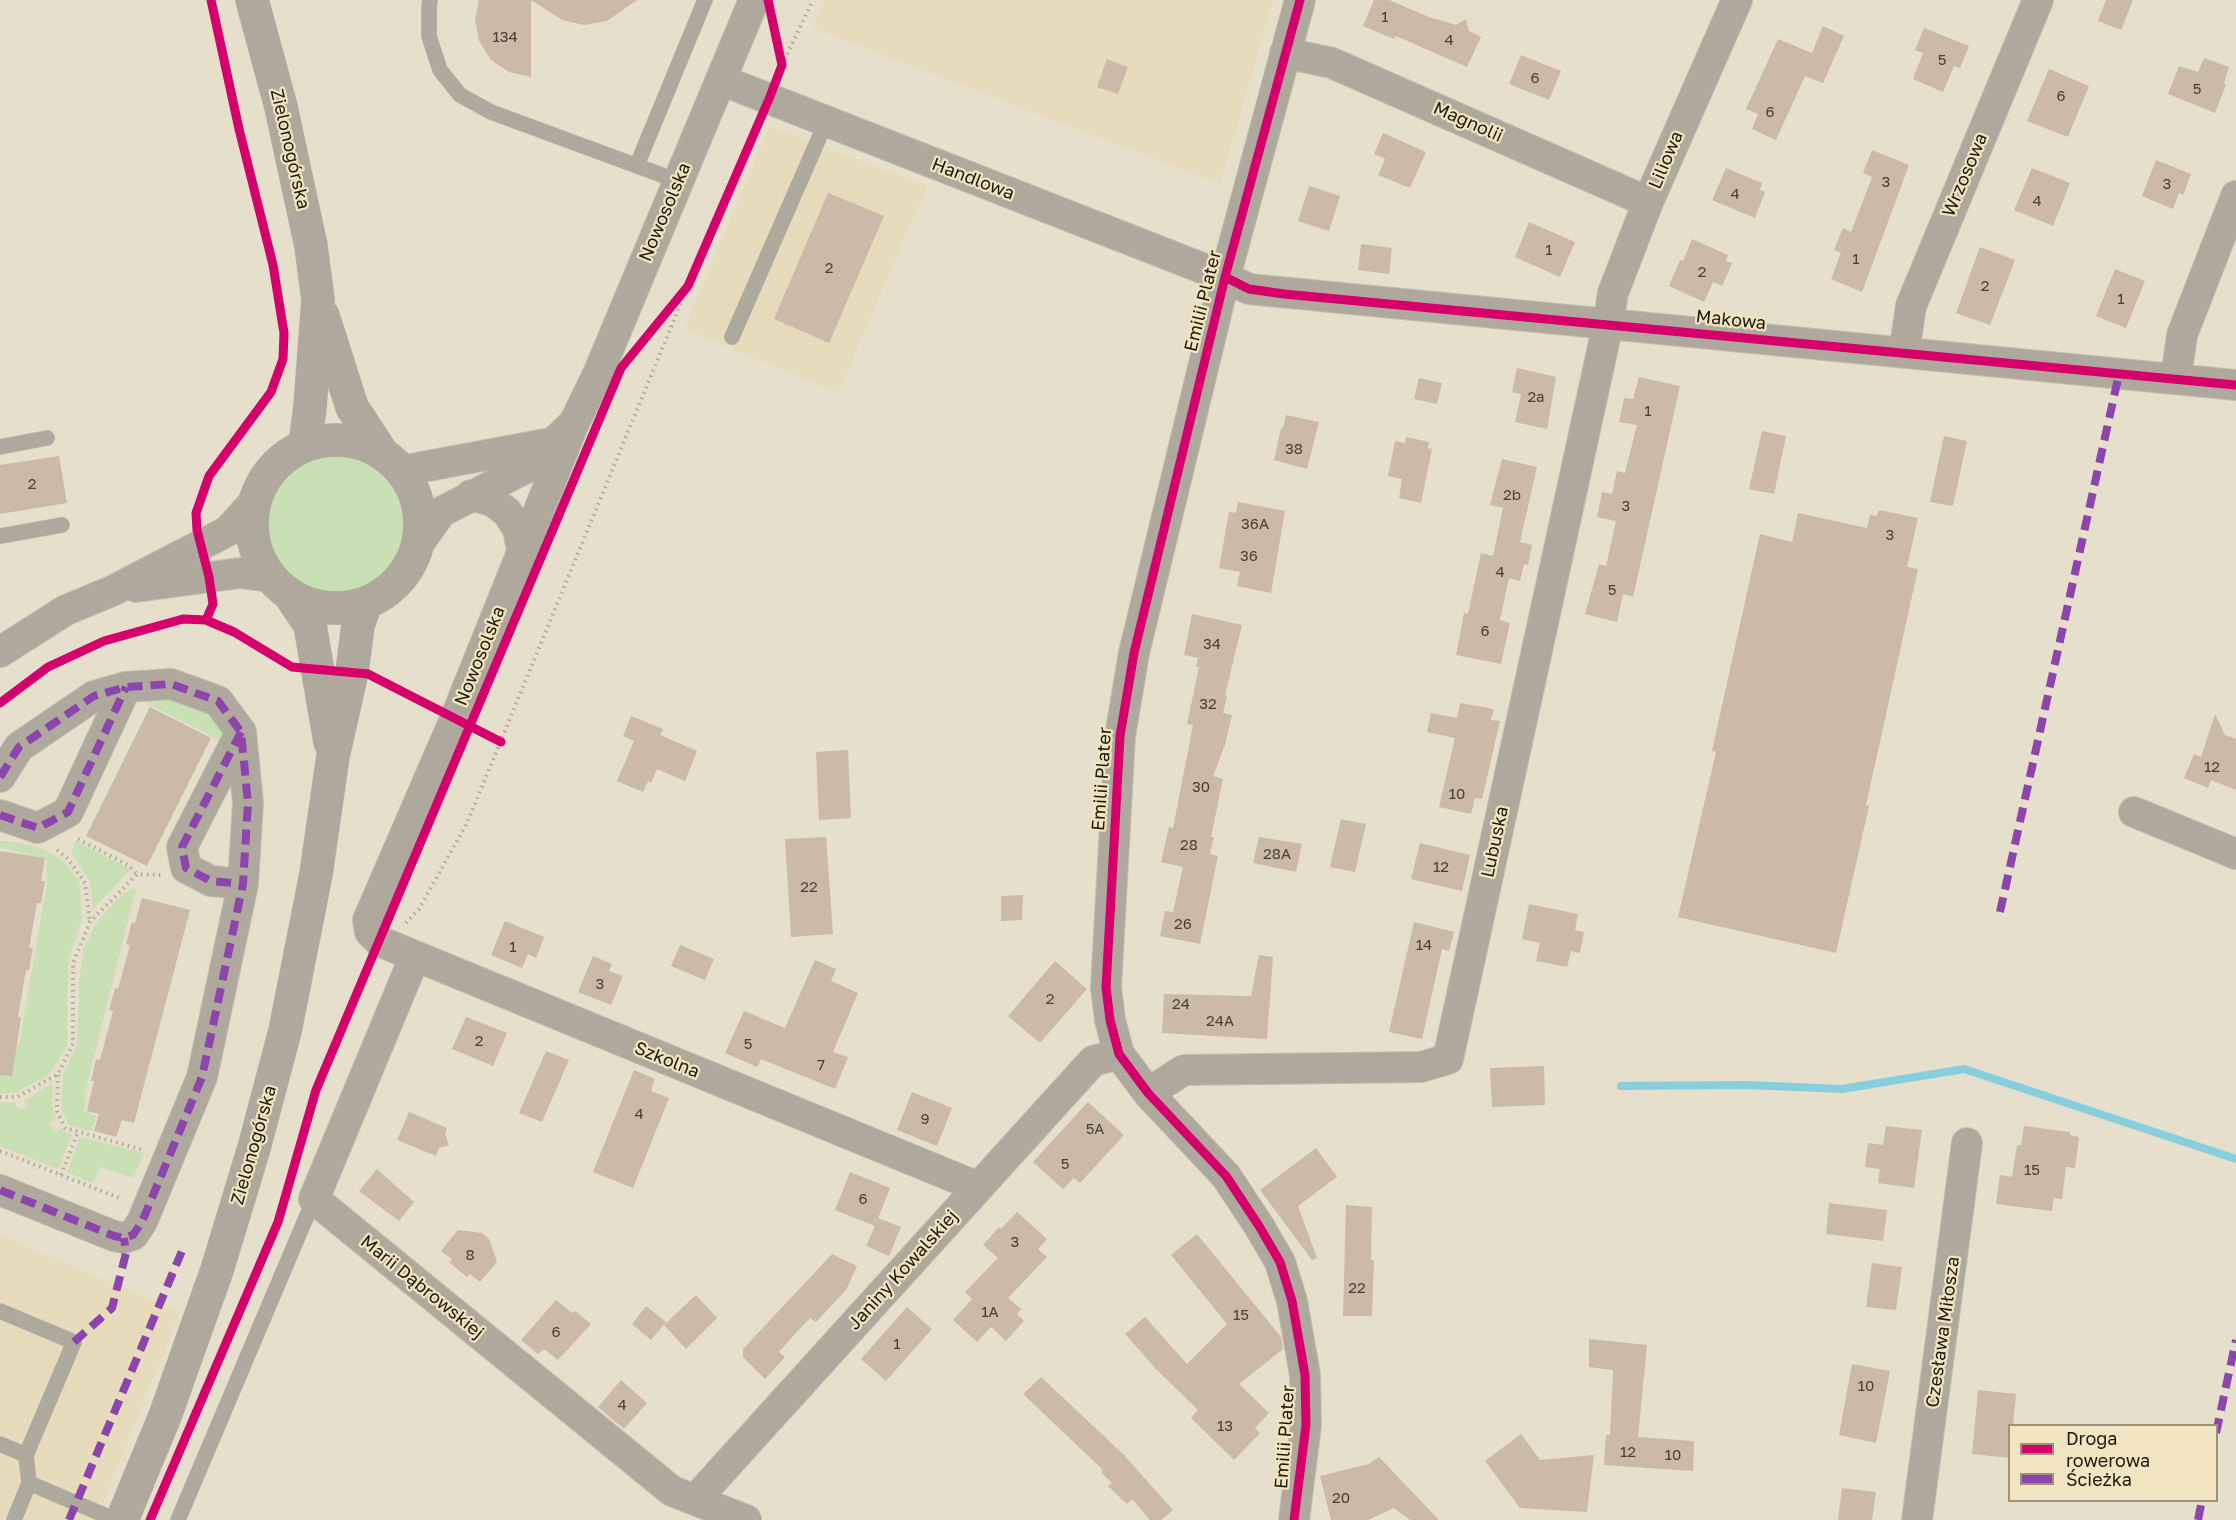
<!DOCTYPE html>
<html>
<head>
<meta charset="utf-8">
<style>
	body { margin:0 }
	#map { position:relative; width:2236px; height:1520px; overflow:hidden; background:#e6dfcc; font-family:"Golos Text",sans-serif }
	canvas { display:block }
	.legend { position:absolute; left:2008px; top:1424px; width:210px; height:78px; box-sizing:border-box; background:#f0e4c1; border:2px solid #9c9379; margin:0; padding:8px 10px; list-style:none; font-size:18px; color:#1e190d }
	.legend li { display:flex; align-items:center; gap:12px; height:30px }
	.legend b { width:30px; border:2px solid #9c9379 }
</style>
</head>
<body>
<div id="map">
<canvas width="2236" height="1520"></canvas>
<ul class="legend">
<li><b style="height:8px;background:#d6006c"></b>Droga rowerowa</li>
<li><b style="height:8px;background:#8e44ad"></b>Ścieżka</li>
</ul>
</div>
<script>
const ctx = document.querySelector('canvas').getContext('2d');
ctx.lineJoin = 'round';
function fill(path, color) { ctx.fillStyle = color; ctx.fill(path, 'evenodd'); }
const toPath = rows => new Path2D(rows.map(r => 'M' + r).join(''));
function strokePath(path, color, width, dash) { ctx.strokeStyle = color; ctx.lineWidth = width; ctx.lineCap = dash ? 'butt' : 'round'; ctx.setLineDash(dash || []); ctx.stroke(path); }
function write(font, color, halo, rows, align = 'center') {
  ctx.font = font + ' "Golos Text",sans-serif'; ctx.lineWidth = 4.5; ctx.setLineDash([]); ctx.textBaseline = 'middle'; ctx.strokeStyle = halo; ctx.fillStyle = color; for (const [text, x, y, turn = 0] of rows) {
    ctx.save(); ctx.translate(x, y); ctx.rotate((+turn || 0) * Math.PI / 180); ctx.textAlign = isNaN(turn) ? turn : align; if (halo) ctx.strokeText(text, 0, 0); ctx.fillText(text, 0, 0); ctx.restore();
  }
}
fill(toPath([
	[824,0,1273,0,1220,184,812,28],
	[770,126,927,186,838,393,684,329],
	[0,1235,180,1312,96,1520,0,1520]
]), '#e6dbbb');
fill(toPath([
	'266 524a70 70 0 1 1 140 0a70 70 0 1 1-140 0Z',
	[172,692,203,702,224,723,225,743,146,703],
	[0,841,15,842,41,848,62,860,79,881,82,919,68,961,67,1046,49,1075,14,1093,0,1094,0,1074,6,1075,20,1040,47,882,46,858,0,848],
	[76,841,131,869,93,909,90,881,71,852],
	[136,888,88,1080,83,1111,97,1116,92,1131,69,1125,61,1108,63,1074,77,1045,79,982,84,948,97,922,122,894],
	[53,1083,52,1105,56,1119,49,1123,54,1132,60,1129,72,1135,58,1169,0,1146,0,1103,14,1102,19,1110,27,1107,24,1101],
	[80,1137,144,1153,133,1178,101,1167,93,1183,67,1172]
]), '#c8e0b3');
strokePath(toPath([
	[1621,1086,1747,1085,1842,1089,1964,1069,2236,1159]
]), '#87cedf', 8);
fill(toPath([
	[479,0,531,0,531,77,509,72,491,60,479,41,475,19],
	[531,0,637,0,607,21,584,25,562,20],
	[1374,0,1389,0,1429,17,1456,25,1466,19,1469,31,1481,37,1467,67,1396,36,1394,39,1363,26],
	[2106,0,2133,0,2121,30,2098,21],
	[1823,26,1844,36,1823,83,1805,76,1776,140,1752,129,1758,114,1746,109,1778,39,1812,53],
	[1924,28,1969,46,1960,68,1954,66,1943,92,1913,79,1923,53,1915,50],
	[1521,55,1561,71,1549,100,1509,84],
	[2204,58,2229,67,2224,83,2226,85,2215,113,2168,94,2179,66,2198,72],
	[1107,59,1128,67,1118,94,1097,87],
	[2049,69,2089,86,2068,137,2027,121],
	[1383,133,1426,152,1410,188,1378,175,1385,159,1374,154],
	[1872,150,1909,165,1862,292,1831,279,1841,253,1834,250,1843,228,1851,232,1872,177,1863,173],
	[2156,160,2191,174,2183,195,2179,193,2173,209,2142,196],
	[1726,168,1762,183,1760,190,1765,192,1755,218,1712,200],
	[2032,168,2070,183,2053,226,2014,210],
	[1309,186,1340,196,1329,231,1298,221],
	[828,193,884,216,829,343,774,319],
	[1529,222,1575,242,1560,277,1515,257],
	[1692,239,1728,255,1726,261,1732,263,1722,286,1713,282,1704,302,1669,286,1680,260,1683,261],
	[1361,244,1392,248,1389,274,1358,270],
	[1980,247,2015,260,1990,325,1956,313],
	[2115,269,2145,281,2126,328,2096,316],
	[1517,368,1556,377,1547,429,1515,422,1521,394,1512,392],
	[1639,377,1680,386,1633,597,1623,594,1617,622,1585,614,1599,564,1606,566,1616,521,1597,517,1602,492,1612,494,1617,471,1625,473,1637,425,1619,422,1624,398,1633,399],
	[1419,378,1442,383,1437,404,1414,399],
	[1286,415,1319,422,1307,469,1274,460,1281,428,1283,428],
	[1762,431,1786,436,1774,494,1749,489],
	[1944,436,1967,441,1953,506,1930,502],
	[1406,437,1429,442,1428,448,1432,449,1421,503,1399,498,1402,479,1388,476,1395,441,1405,443],
	[59,456,67,503,0,514,0,465],
	[1502,459,1537,467,1520,542,1532,545,1528,565,1524,564,1520,581,1509,578,1500,620,1510,623,1501,664,1456,655,1464,613,1468,614,1481,553,1493,556,1503,508,1490,505],
	[1238,502,1285,511,1271,593,1237,586,1240,572,1219,568,1229,512,1236,513],
	[1879,510,1918,518,1907,567,1918,569,1866,805,1869,806,1836,953,1678,917,1716,752,1712,751,1760,534,1792,542,1798,513,1867,528,1870,515,1877,516],
	[1192,614,1242,625,1225,695,1227,696,1223,713,1232,715,1225,745,1213,776,1223,779,1211,837,1214,837,1210,854,1218,856,1200,944,1160,936,1165,911,1173,912,1183,867,1161,862,1169,827,1173,828,1193,725,1187,724,1199,667,1196,667,1198,658,1184,655],
	[1460,703,1494,709,1491,720,1500,721,1482,799,1475,798,1471,814,1439,807,1455,738,1427,732,1431,713,1457,718],
	[150,707,211,738,147,866,86,836],
	[2215,714,2225,735,2236,739,2236,790,2211,780,2208,788,2184,778,2194,754,2201,757],
	[631,716,663,729,660,735,697,751,685,781,657,769,651,783,648,781,643,792,617,781,634,741,623,736],
	[848,750,851,818,819,820,816,752],
	[1341,819,1366,824,1355,872,1330,867],
	[826,837,833,934,791,937,785,839],
	[1259,837,1302,844,1296,872,1253,863],
	[1420,843,1470,855,1462,891,1411,879],
	[0,851,45,858,41,881,45,881,41,903,37,903,29,948,33,948,29,970,26,970,18,1017,21,1018,12,1076,0,1075],
	[1023,895,1022,920,1001,921,1001,896],
	[142,898,190,910,134,1123,122,1120,116,1137,94,1131,99,1114,87,1111,94,1081,91,1081,96,1059,100,1060,113,1011,109,1010,115,988,118,989,130,945,126,944,132,922,135,923],
	[1529,904,1578,914,1575,930,1584,932,1580,953,1571,951,1567,967,1536,961,1540,943,1522,939],
	[505,921,544,937,536,958,528,954,522,968,491,955],
	[1414,922,1454,932,1449,951,1442,949,1422,1039,1389,1032],
	[680,945,714,959,705,980,671,966],
	[1259,955,1273,957,1267,1039,1162,1033,1164,994,1251,996],
	[593,956,612,964,609,971,623,976,611,1005,578,992],
	[815,960,836,969,831,981,858,993,833,1052,848,1057,835,1089,761,1059,757,1067,725,1053,744,1011,785,1028],
	[1055,961,1087,989,1040,1043,1008,1016],
	[466,1017,507,1033,493,1066,452,1049],
	[546,1051,569,1060,542,1122,519,1113],
	[1544,1066,1545,1105,1492,1107,1490,1068],
	[634,1070,655,1079,651,1091,669,1098,633,1188,593,1172],
	[912,1092,952,1108,937,1146,897,1130],
	[1088,1102,1124,1135,1080,1183,1074,1178,1063,1189,1033,1162],
	[409,1112,447,1128,445,1134,449,1145,439,1148,436,1156,397,1140],
	[1886,1126,1922,1130,1914,1188,1878,1183,1880,1169,1865,1167,1868,1143,1883,1145],
	[2024,1126,2070,1132,2070,1135,2079,1137,2075,1168,2066,1167,2062,1199,2054,1198,2052,1211,1996,1204,2000,1175,2012,1177,2017,1145,2021,1145],
	[1316,1148,1337,1177,1298,1206,1317,1258,1312,1260,1260,1190],
	[377,1169,414,1202,399,1221,359,1191],
	[850,1172,890,1188,877,1221,878,1218,901,1227,889,1256,866,1246,875,1226,835,1210],
	[1829,1203,1887,1210,1883,1241,1826,1234],
	[1346,1205,1372,1207,1371,1260,1374,1260,1372,1316,1343,1316],
	[1017,1212,1047,1239,1038,1249,1047,1257,1008,1298,1021,1309,1017,1314,1024,1321,1006,1341,991,1327,977,1342,953,1320,972,1299,965,1292,998,1258,983,1245,999,1227,1001,1229],
	[458,1230,482,1233,489,1239,497,1262,480,1282,470,1274,467,1277,450,1263,452,1259,441,1251],
	[1197,1234,1281,1337,1283,1349,1239,1384,1269,1413,1255,1428,1260,1433,1234,1460,1191,1418,1198,1410,1156,1369,1125,1334,1145,1317,1187,1364,1227,1324,1171,1255],
	[832,1254,857,1266,846,1290,816,1322,810,1318,794,1335,779,1352,785,1357,765,1379,743,1357,743,1349],
	[1872,1263,1902,1267,1896,1310,1866,1307],
	[696,1295,717,1318,686,1349,664,1325],
	[556,1300,572,1313,575,1311,591,1324,558,1360,544,1349,538,1354,521,1340],
	[646,1306,666,1322,651,1340,632,1324],
	[907,1307,932,1329,886,1381,861,1359],
	[1589,1339,1647,1345,1638,1437,1694,1441,1693,1471,1604,1465,1606,1435,1610,1435,1613,1370,1589,1367],
	[1852,1364,1890,1371,1876,1443,1839,1435],
	[1041,1377,1122,1453,1173,1510,1161,1520,1150,1520,1132,1499,1127,1504,1108,1486,1112,1483,1101,1472,1103,1470,1023,1394],
	[621,1380,647,1403,624,1429,598,1407],
	[1978,1390,2016,1394,2013,1425,2010,1425,2010,1458,1972,1454],
	[1521,1434,1540,1460,1594,1455,1587,1512,1520,1508,1485,1461],
	[1379,1457,1439,1520,1410,1520,1394,1508,1368,1520,1331,1520,1320,1476,1369,1464],
	[1842,1488,1876,1492,1872,1520,1838,1520]
]), '#cabaa7');
const service = toPath([
	[430,0,429,8,429,36,440,70,460,95,491,112,678,181],
	[637,165,705,0],
	[732,337,826,122],
	[0,447,47,438],
	[0,536,62,525],
	[0,1311,74,1342,26,1455,29,1483,14,1520],
	[0,1444,26,1455],
	[29,1483,116,1520],
	[178,1520,314,1199]
]);
const minor = toPath([
	[1285,53,1332,63,1648,202],
	[721,80,1225,277,1249,289,2236,385],
	[1904,353,1911,306,2038,0],
	[2176,378,2182,335,2236,196],
	[574,423,455,719,368,920,370,932,379,941,391,946,978,1187],
	[401,471,551,443],
	[471,495,492,501,507,512,518,529,522,550],
	[417,546,441,512,528,467,574,423,598,374,754,0],
	[136,587,240,573,270,577],
	[0,652,66,610,112,591,228,531,254,502],
	[241,732,182,847,186,868,211,881,243,884],
	[0,777,19,747,94,696,126,687,171,684,218,701,241,732,248,803,243,884,202,1077,142,1222,133,1235,124,1238,114,1236,0,1190],
	[2134,812,2236,854],
	[0,815,38,828,68,812,126,687],
	[415,956,314,1199,672,1491,746,1520],
	[1148,1093,1184,1070,1421,1067,1448,1059,1608,324,1613,293,1648,202,1737,0],
	[695,1500,1093,1061,1119,1054],
	[1294,1520,1306,1425,1305,1375,1292,1301,1280,1262,1259,1226,1226,1176,1148,1093,1119,1054,1110,1020,1106,987,1120,736,1134,653,1225,277,1300,0],
	[1917,1520,1967,1143]
]);
const tertiary = toPath([
	[252,0,281,107,311,246,318,300,310,407,305,445],
	[323,316,352,407,382,453],
	'252 524a84 84 0 1 1 168 0a84 84 0 1 1-168 0Z',
	[290,595,310,625,330,742],
	[122,1520,165,1416,217,1270,254,1148,285,1031,316,874,333,756,352,672,358,625,366,603]
]);
strokePath(service, '#c3beaf', 16);
strokePath(minor, '#c3beaf', 32);
strokePath(tertiary, '#c3beaf', 34);
strokePath(toPath([
	[782,65,813,0],
	[78,839,128,865,137,874],
	[57,850,68,859,85,883,90,922],
	[406,923,419,909,467,823,688,286],
	[58,1075,57,1111,65,1128,144,1150],
	[0,1097,17,1097,58,1074,73,1044,73,963,90,922,137,874,161,875],
	[0,1151,122,1199],
	[61,1175,78,1132]
]), '#afa99d', 4, [1.5, 4.5]);
strokePath(service, '#afa99d', 15);
strokePath(minor, '#afa99d', 30);
strokePath(tertiary, '#afa99d', 33);
strokePath(toPath([
	[241,732,182,847,186,868,211,881,243,884],
	[0,777,19,747,94,696,126,687,171,684,218,701,241,732,248,803,243,884,202,1077,142,1222,133,1235,124,1238,114,1236,0,1190],
	[0,815,38,828,68,812,126,687],
	[2000,912,2119,374],
	[74,1342,112,1308,126,1253,124,1238],
	[2216,1433,2236,1340],
	[69,1520,182,1251],
	[2198,1520,2202,1500]
]), '#8e44ad', 8, [15, 8]);
strokePath(toPath([
	[1225,277,1249,289,1284,294,2236,385],
	[206,620,213,604,209,577,197,530,196,513,209,476,271,392,283,359,284,333,273,265,239,129,211,0],
	[0,703,48,667,104,641,183,619,206,620,234,632,292,667,368,674,501,742],
	[150,1520,278,1222,316,1090,621,368,688,286,769,99,782,65,768,0],
	[1294,1520,1306,1425,1305,1375,1292,1301,1280,1262,1259,1226,1226,1176,1148,1093,1119,1054,1110,1020,1106,987,1120,736,1134,653,1225,277,1300,0]
]), '#d6006c', 9);
write('15px', '#494134', null, [
	["1",1385,17],
	["134",505,37],
	["4",1449,40],
	["5",1942,60],
	["6",1535,78],
	["5",2197,89],
	["6",2061,96],
	["6",1770,112],
	["3",1886,182],
	["3",2167,184],
	["4",1735,194],
	["4",2037,201],
	["1",1549,250],
	["1",1856,259],
	["2",829,268],
	["2",1702,272],
	["2",1985,286],
	["1",2121,299],
	["2a",1536,397],
	["1",1648,411],
	["38",1294,449],
	["2",32,484],
	["2b",1512,495],
	["3",1626,506],
	["36A",1255,524],
	["3",1890,535],
	["36",1249,556],
	["4",1500,572],
	["5",1612,590],
	["6",1485,631],
	["34",1212,644],
	["32",1208,704],
	["12",2212,767],
	["30",1201,787],
	["10",1457,794],
	["28",1189,845],
	["28A",1277,854],
	["12",1441,867],
	["22",809,887],
	["26",1183,924],
	["14",1424,945],
	["1",513,947],
	["3",600,984],
	["2",1050,999],
	["24",1181,1004],
	["24A",1220,1021],
	["2",479,1041],
	["5",748,1044],
	["7",821,1065],
	["4",639,1114],
	["9",925,1119],
	["5A",1095,1129],
	["5",1065,1164],
	["15",2032,1170],
	["6",863,1199],
	["3",1015,1242],
	["8",470,1255],
	["22",1357,1288],
	["1A",990,1312],
	["15",1241,1315],
	["6",556,1332],
	["1",897,1344],
	["10",1866,1386],
	["4",622,1405],
	["13",1225,1426],
	["12",1628,1452],
	["10",1673,1455],
	["20",1341,1498]
]);
write('18px', '#1e190d', '#f0e4c1', [
	["Magnolii",1468,122,24],
	["Zielonogórska",290,149,77],
	["Liliowa",1666,160,-67],
	["Wrzosowa",1965,175,-67],
	["Handlowa",973,179,21],
	["Nowosolska",665,212,-67],
	["Emilii Plater",1203,301,-76],
	["Makowa",1731,320,6],
	["Nowosolska",480,656,-68],
	["Emilii Plater",1102,779,-86],
	["Lubuska",1495,842,-78],
	["Szkolna",667,1060,22],
	["Zielonogórska",254,1145,-74],
	["Janiny Kowalskiej",903,1270,-48],
	["Marii Dąbrowskiej",422,1287,39],
	["Czesława Miłosza",1943,1332,-82],
	["Emilii Plater",1285,1437,-86]
]);
</script>
</body>
</html>
